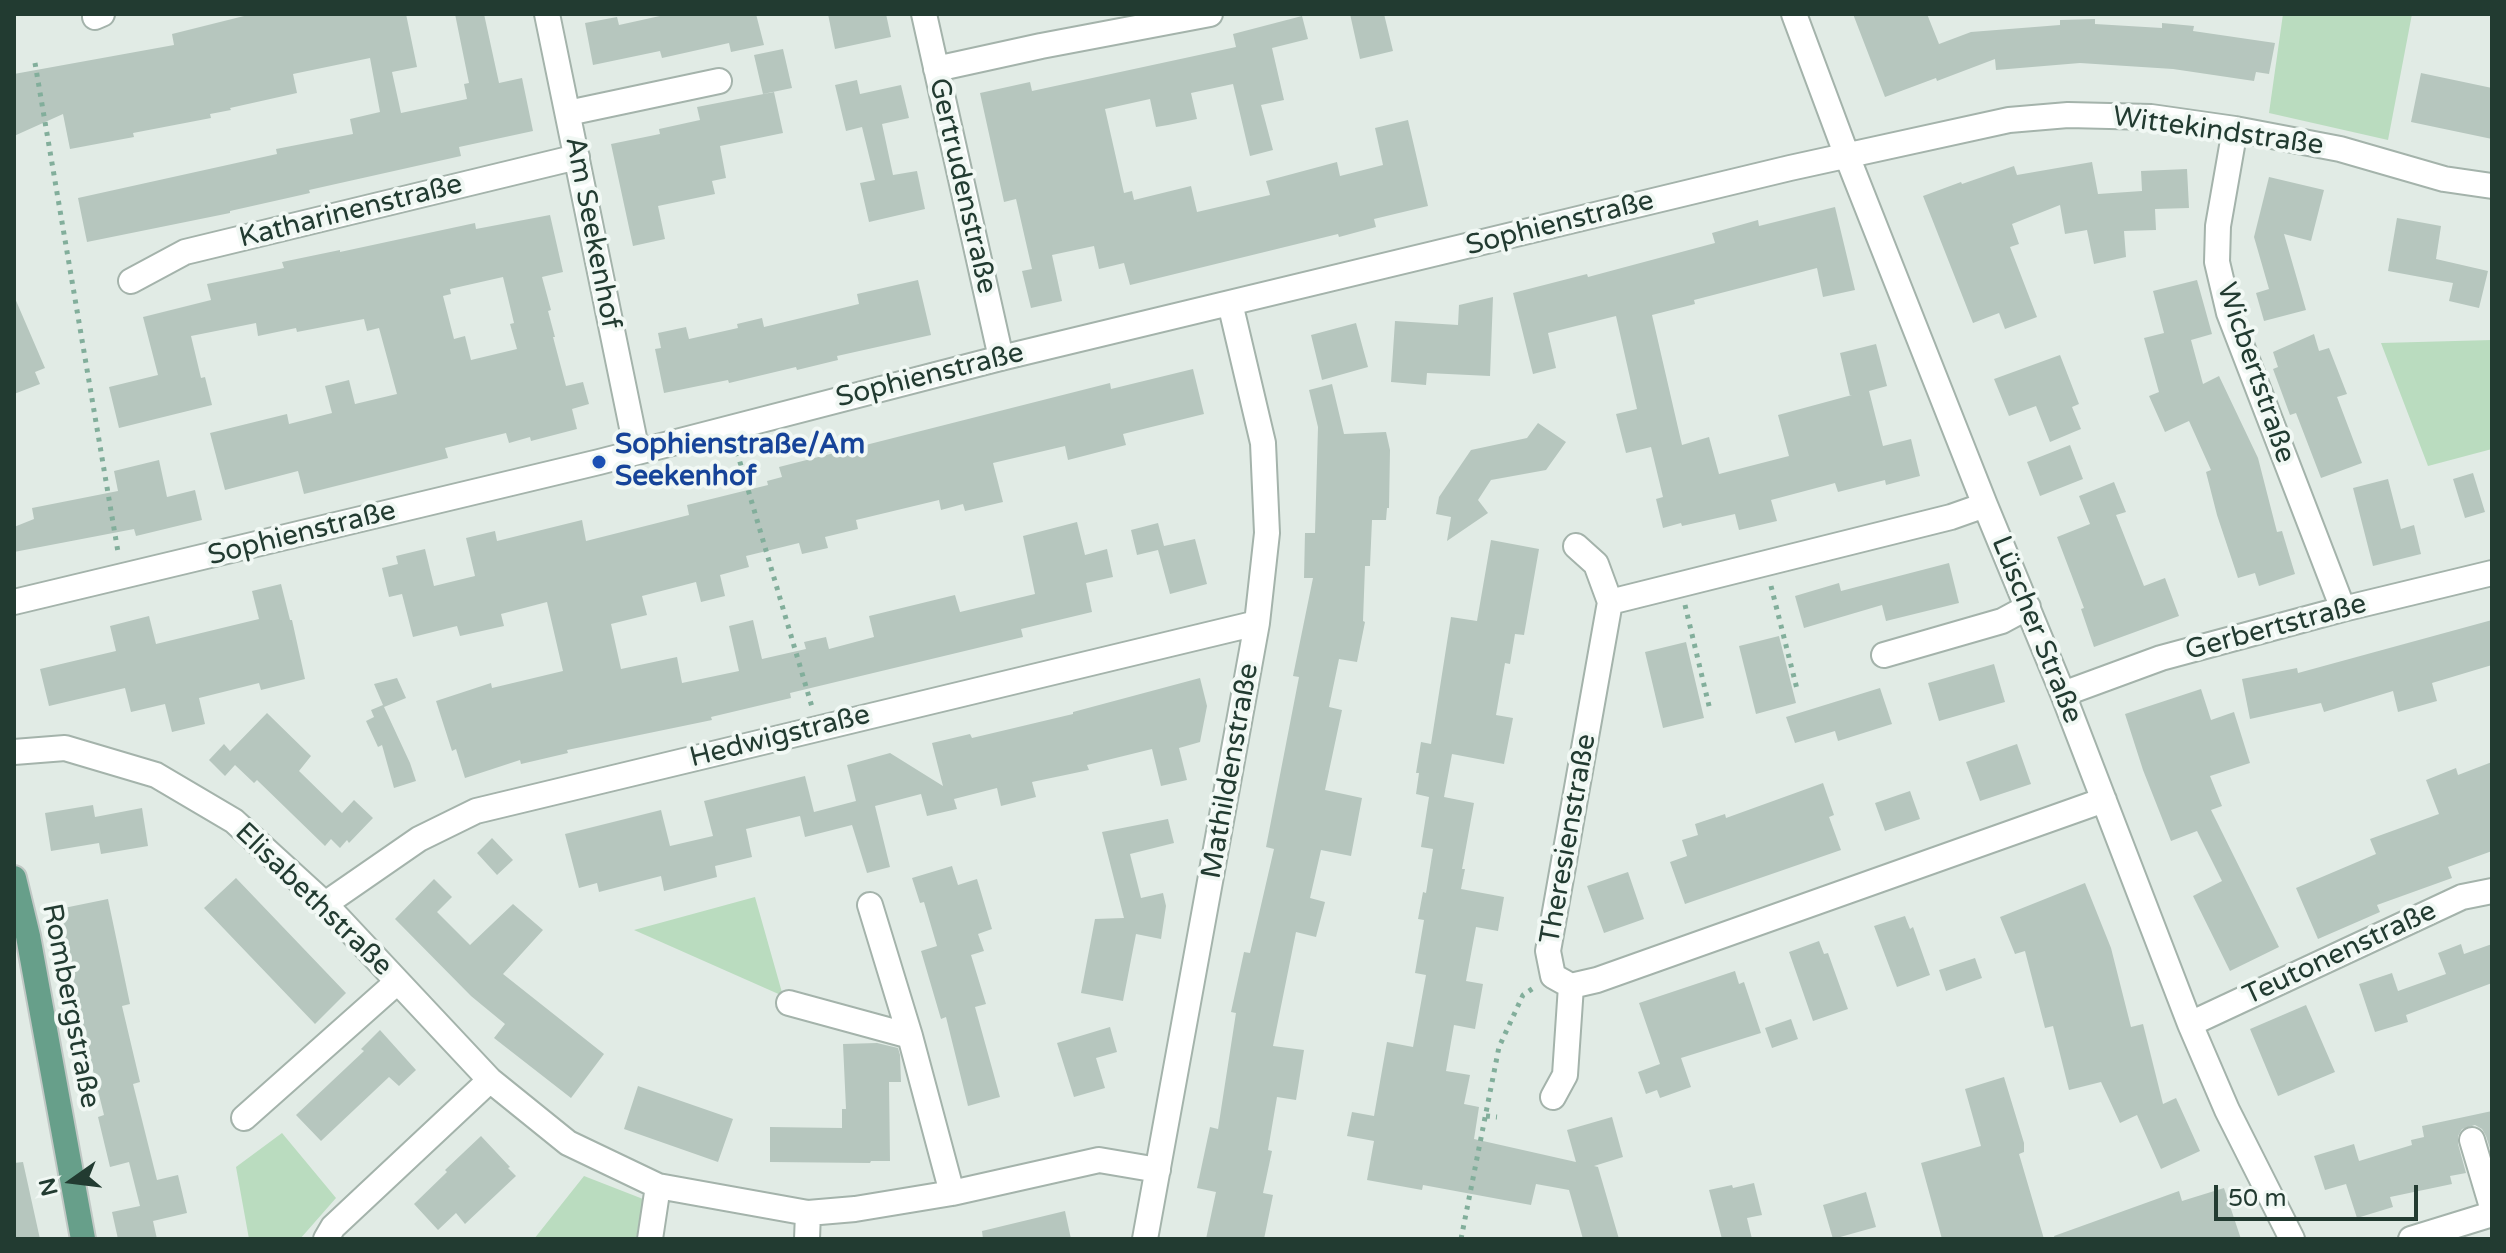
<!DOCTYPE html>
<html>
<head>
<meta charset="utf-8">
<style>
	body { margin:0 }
	#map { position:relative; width:2506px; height:1253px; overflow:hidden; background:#e1ebe5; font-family:"Varela Round",sans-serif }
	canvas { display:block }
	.frame { position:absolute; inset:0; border:16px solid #223b31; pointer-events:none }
	.north { position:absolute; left:32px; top:1141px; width:80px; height:80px; -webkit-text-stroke:6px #f1f8f4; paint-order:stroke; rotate:256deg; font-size:22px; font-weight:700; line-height:32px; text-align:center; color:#223b31 }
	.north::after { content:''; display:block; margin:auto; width:28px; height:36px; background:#223b31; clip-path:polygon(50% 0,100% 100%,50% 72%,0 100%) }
	.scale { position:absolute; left:2214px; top:1185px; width:204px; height:36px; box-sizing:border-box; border:4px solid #223b31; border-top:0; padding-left:10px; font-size:24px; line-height:28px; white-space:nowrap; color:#223b31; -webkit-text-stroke:6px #f1f8f4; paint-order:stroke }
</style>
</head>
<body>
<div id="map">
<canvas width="2506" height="1253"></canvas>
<div class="frame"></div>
<div class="north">N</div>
<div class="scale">50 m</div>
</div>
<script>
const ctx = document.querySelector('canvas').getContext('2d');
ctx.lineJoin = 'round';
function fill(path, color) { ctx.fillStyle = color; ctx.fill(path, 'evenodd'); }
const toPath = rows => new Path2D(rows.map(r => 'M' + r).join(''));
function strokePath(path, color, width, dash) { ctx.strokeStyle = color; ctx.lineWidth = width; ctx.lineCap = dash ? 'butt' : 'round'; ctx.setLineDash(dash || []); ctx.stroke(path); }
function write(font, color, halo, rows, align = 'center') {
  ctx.font = font + ' "Varela Round",sans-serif'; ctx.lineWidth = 8; ctx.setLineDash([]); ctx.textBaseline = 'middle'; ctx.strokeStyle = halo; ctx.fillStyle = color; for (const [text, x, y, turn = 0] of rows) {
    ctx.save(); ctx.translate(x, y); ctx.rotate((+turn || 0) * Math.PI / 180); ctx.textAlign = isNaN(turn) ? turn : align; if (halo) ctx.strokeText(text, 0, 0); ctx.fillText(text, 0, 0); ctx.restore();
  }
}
fill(toPath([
	[2283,14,2412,14,2388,140,2269,113],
	[2492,340,2492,449,2428,466,2381,343],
	[755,897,783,996,634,930],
	[282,1133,336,1198,300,1239,249,1239,236,1167],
	[584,1176,643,1199,636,1239,534,1239]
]), '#badcbf');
fill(toPath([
	[252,14,406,14,417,67,392,72,401,113,467,99,464,84,469,83,455,14,484,14,499,83,522,78,533,131,459,147,461,156,309,190,310,193,230,211,230,213,87,242,78,198,277,154,276,149,353,134,350,119,380,112,370,58,293,74,297,93,230,108,231,110,210,114,211,118,133,133,134,137,70,149,63,114,14,136,14,74,174,45,172,34],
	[669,14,756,14,764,45,731,52,729,43,662,58,660,51,593,65,585,23,617,17,619,25],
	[828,14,886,14,891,37,835,49],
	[1350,14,1384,14,1393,51,1360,59],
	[1853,14,1927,14,1939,44,1971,32,2060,25,2060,20,2095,19,2095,24,2162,28,2162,23,2194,26,2193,31,2275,43,2269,74,2256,72,2254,81,2173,69,2080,63,1996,70,1995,59,1937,81,1936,78,1885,97],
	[1302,16,1308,39,1272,48,1284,100,1261,105,1273,150,1250,156,1233,84,1191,93,1197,119,1168,125,1156,127,1150,99,1105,109,1124,193,1132,191,1134,200,1191,186,1197,212,1270,195,1266,181,1337,162,1340,176,1383,165,1375,128,1408,120,1428,206,1374,219,1376,227,1339,237,1338,234,1130,285,1124,263,1099,269,1094,246,1052,255,1062,301,1031,308,1022,271,1032,269,1016,199,1004,202,980,93,1030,82,1032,91,1236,47,1233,34],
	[783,49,792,88,763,94,754,55],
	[2421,73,2492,88,2492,139,2411,122],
	[857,80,860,94,901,85,909,118,882,124,893,175,917,171,925,209,869,222,860,183,875,180,862,127,846,131,835,85],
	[774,92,783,133,720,146,726,178,712,181,715,194,658,206,665,239,633,246,611,144,660,134,659,129,700,120,697,107],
	[2092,162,2098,194,2142,191,2141,171,2187,169,2189,208,2155,209,2156,230,2124,231,2126,257,2094,264,2087,230,2065,234,2060,205,2012,224,2019,244,2010,247,2037,317,2005,329,1999,313,1973,323,1923,196,1961,182,1962,184,2014,166,2017,175],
	[2269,177,2324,190,2311,241,2284,234,2306,310,2264,321,2256,293,2269,289,2254,237],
	[1835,207,1855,290,1823,297,1817,268,1694,300,1695,304,1652,315,1682,445,1709,437,1719,474,1789,456,1778,415,1852,395,1850,396,1840,353,1876,344,1887,386,1869,391,1883,446,1911,439,1920,476,1886,485,1885,480,1838,492,1835,483,1771,500,1777,521,1739,530,1735,514,1682,526,1681,523,1663,528,1656,499,1663,497,1651,447,1626,453,1616,414,1637,409,1616,316,1548,333,1556,368,1533,374,1513,293,1587,274,1588,277,1715,243,1712,233,1758,220,1759,226],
	[550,215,563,272,542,277,551,310,548,311,555,337,553,337,566,386,583,382,589,404,572,409,577,429,531,441,530,437,509,443,506,433,445,448,448,458,304,494,298,471,225,490,210,433,287,414,289,424,332,413,325,386,349,380,355,404,397,394,379,328,367,331,364,319,297,332,296,328,258,336,256,323,191,336,201,378,205,377,212,405,119,428,109,387,158,375,143,317,211,300,207,284,284,268,282,262,340,250,340,252,475,223,476,229],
	[503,277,514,323,510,324,517,349,471,360,465,336,454,339,443,296,451,294,450,289],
	[2397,218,2441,226,2436,259,2488,271,2479,308,2449,301,2453,283,2388,271],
	[918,280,931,335,837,356,838,360,797,370,796,367,729,383,728,380,664,393,655,349,661,348,658,333,686,327,689,339,738,328,737,324,762,318,764,327,859,304,857,294],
	[2197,280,2212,334,2191,340,2203,384,2219,376,2258,458,2277,532,2282,531,2295,574,2259,586,2255,573,2238,578,2217,515,2206,472,2211,470,2189,421,2165,432,2149,396,2159,392,2144,338,2164,333,2153,291],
	[14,296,45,368,35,372,40,384,14,394],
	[1493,297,1490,376,1427,373,1426,385,1391,382,1395,321,1458,325,1459,305],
	[1356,323,1368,367,1322,380,1311,335],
	[2314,334,2319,351,2329,348,2347,394,2337,397,2362,463,2321,478,2296,413,2290,415,2273,369,2278,367,2273,352],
	[2060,355,2079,404,2072,407,2081,429,2050,442,2036,406,2009,416,1994,379],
	[1193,369,1204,414,1123,434,1126,445,1068,460,1065,446,993,463,1003,502,965,511,963,504,941,510,939,500,856,520,858,529,825,537,828,548,802,554,799,543,746,556,749,567,720,575,725,596,701,602,696,582,642,596,647,615,611,624,621,669,677,657,682,683,739,671,729,626,753,620,762,659,806,649,804,642,826,637,829,649,874,637,869,616,955,595,960,612,1035,594,1023,536,1077,522,1085,555,1107,549,1113,577,1086,583,1092,612,1021,629,1023,637,790,693,791,698,711,717,712,720,567,750,568,753,521,764,520,760,465,778,456,749,452,751,436,701,491,683,492,688,563,671,547,602,501,614,504,626,460,636,457,626,413,637,402,594,389,597,382,568,398,564,396,556,425,549,434,586,475,576,466,538,495,531,497,541,582,520,586,541,689,515,687,505,768,485,767,481,782,477,779,467,1110,383,1111,389],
	[1332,384,1344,434,1386,432,1390,450,1389,508,1387,508,1386,520,1372,520,1370,566,1365,566,1363,621,1365,622,1357,662,1339,659,1329,707,1342,710,1325,790,1362,798,1351,856,1321,850,1310,898,1325,902,1316,937,1296,932,1273,1046,1304,1050,1296,1100,1277,1097,1268,1150,1272,1151,1263,1193,1273,1195,1264,1239,1206,1239,1216,1192,1197,1188,1210,1127,1218,1129,1236,1013,1231,1012,1244,952,1250,953,1274,849,1266,847,1299,677,1293,676,1313,578,1304,578,1305,533,1315,533,1318,427,1309,390],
	[1538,423,1566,442,1546,470,1491,480,1478,500,1488,513,1447,541,1451,517,1436,514,1439,497,1471,450,1527,438],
	[2070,445,2083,479,2040,496,2027,462],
	[159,460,167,497,195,490,202,520,136,536,134,529,14,552,14,527,34,519,32,508,118,491,114,471],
	[2473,473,2485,512,2465,518,2453,479],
	[2388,479,2401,529,2414,525,2421,554,2373,566,2353,488],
	[2114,482,2126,512,2116,515,2144,586,2165,578,2179,616,2094,647,2081,609,2084,608,2057,537,2090,524,2079,496],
	[1158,523,1164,546,1195,539,1207,584,1170,594,1158,550,1137,555,1131,530],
	[1491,540,1539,549,1524,635,1515,634,1510,664,1505,663,1496,715,1513,718,1504,764,1452,754,1444,797,1474,803,1462,869,1465,869,1461,889,1504,897,1498,931,1476,927,1466,981,1483,984,1475,1029,1454,1025,1446,1071,1470,1075,1464,1104,1479,1107,1474,1139,1576,1162,1567,1130,1612,1117,1623,1157,1594,1166,1598,1167,1619,1239,1583,1239,1569,1190,1536,1184,1531,1205,1423,1185,1422,1190,1367,1180,1374,1141,1347,1136,1352,1112,1374,1116,1387,1042,1413,1047,1426,975,1415,973,1424,920,1418,919,1423,892,1426,893,1433,849,1421,847,1429,797,1416,794,1419,773,1416,773,1421,742,1431,744,1451,617,1477,621],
	[1949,563,1959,603,1886,621,1882,605,1804,628,1795,596,1839,583,1841,591],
	[281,584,290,620,292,620,305,679,261,690,259,683,199,698,205,724,172,732,165,704,131,712,125,688,49,706,40,669,116,651,110,626,149,616,156,644,259,619,252,591],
	[2492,620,2492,665,2432,683,2437,701,2398,712,2393,691,2324,712,2321,703,2250,719,2242,679,2297,668,2298,673],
	[1779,636,1796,703,1756,714,1739,646],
	[1686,642,1704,718,1663,728,1645,652],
	[1994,664,2005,702,1939,721,1928,683],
	[397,678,406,698,384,707,410,763,416,781,394,788,382,745,378,747,366,721,374,717,371,710,383,705,374,684],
	[1200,678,1207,706,1200,742,1179,748,1187,780,1161,786,1152,749,1087,765,1089,770,1032,782,1036,797,1001,806,997,788,954,799,957,809,927,816,921,794,875,806,890,867,867,873,852,825,805,837,800,816,746,829,752,857,715,866,717,877,664,891,661,876,599,892,597,883,579,888,565,834,661,810,670,846,713,836,704,801,805,776,814,812,856,801,847,765,890,753,943,786,932,743,970,734,972,738,1073,714,1073,712],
	[1880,688,1892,724,1838,741,1835,731,1795,743,1786,717],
	[2201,689,2211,720,2234,712,2250,763,2210,776,2222,806,2211,810,2279,947,2230,971,2193,896,2222,881,2197,831,2171,841,2143,770,2125,714],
	[267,713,311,756,299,771,342,813,354,800,373,818,349,843,347,840,340,848,331,839,325,846,257,780,254,783,235,765,225,776,209,760,224,744,230,751],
	[2017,744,2031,784,1980,801,1966,762],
	[2492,762,2492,851,2448,867,2452,878,2377,905,2380,912,2318,939,2296,888,2376,854,2370,839,2439,814,2426,780,2456,768,2458,775],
	[1823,783,1834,815,1829,817,1841,850,1685,904,1670,862,1687,856,1682,840,1698,835,1695,824,1725,814,1726,818],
	[1910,791,1920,819,1885,831,1875,803],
	[93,805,95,817,142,808,148,846,101,854,99,843,51,851,45,813],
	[1168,819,1174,843,1130,854,1141,898,1163,893,1166,906,1161,939,1136,934,1123,1001,1081,993,1095,919,1124,918,1102,832],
	[492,838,513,860,497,875,477,853],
	[952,866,958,885,977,879,992,929,978,934,984,951,971,955,986,1004,975,1007,1000,1097,968,1106,946,1017,941,1019,921,951,937,946,924,902,920,903,912,878],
	[1628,872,1644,919,1604,933,1587,886],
	[236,878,346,993,315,1024,204,908],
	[434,879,452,897,437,912,470,945,513,904,543,930,503,974,604,1054,571,1098,494,1038,505,1024,471,996,395,919],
	[2085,883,2111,948,2131,1027,2143,1024,2163,1104,2176,1098,2200,1151,2161,1169,2137,1115,2120,1123,2101,1082,2069,1090,2053,1026,2045,1028,2025,951,2015,954,2000,917],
	[108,899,130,1004,122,1006,140,1082,133,1084,157,1180,178,1175,187,1213,153,1221,157,1239,118,1239,112,1212,140,1206,129,1162,110,1167,98,1117,104,1115,85,1038,59,909],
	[1905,916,1910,929,1913,927,1930,975,1897,987,1874,926],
	[1819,941,1824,954,1828,953,1848,1009,1813,1021,1789,952],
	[2461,944,2464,954,2492,944,2492,983,2406,1015,2408,1022,2375,1032,2359,984,2392,973,2398,991,2446,974,2438,953],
	[1975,958,1982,978,1946,991,1939,970],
	[1735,971,1739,984,1744,982,1761,1033,1681,1058,1691,1087,1660,1098,1657,1090,1646,1094,1638,1072,1660,1064,1639,1003],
	[2306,1005,2335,1072,2278,1096,2250,1029],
	[1791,1019,1798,1039,1772,1048,1765,1028],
	[1110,1027,1117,1052,1096,1058,1105,1088,1074,1097,1057,1043],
	[380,1030,416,1070,399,1086,389,1077,321,1141,296,1115,364,1051,361,1049],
	[877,1043,898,1048,900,1055,901,1082,889,1082,890,1161,871,1161,870,1163,770,1162,770,1127,842,1128,842,1109,846,1109,843,1044],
	[2004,1077,2024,1143,2024,1152,2019,1154,2044,1239,1942,1239,1921,1163,1981,1146,1965,1089],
	[638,1086,733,1119,718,1162,624,1129],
	[2492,1111,2492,1155,2486,1136,2482,1129,2475,1125,2462,1129,2458,1136,2458,1144,2466,1173,2450,1176,2452,1184,2390,1197,2393,1207,2357,1218,2346,1184,2325,1190,2314,1156,2354,1144,2359,1161,2412,1145,2411,1140,2424,1137,2422,1126],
	[481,1136,510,1167,508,1168,516,1176,465,1224,456,1213,438,1230,414,1204,447,1172,445,1170],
	[23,1162,40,1239,14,1239,14,1163],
	[1754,1183,1762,1215,1747,1218,1752,1239,1722,1239,1709,1190,1732,1185,1733,1188],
	[2224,1188,2241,1239,2055,1239,2054,1236,2179,1191,2182,1201],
	[1866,1192,1876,1227,1833,1239,1823,1205],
	[1065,1211,1071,1239,983,1239,982,1231]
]), '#b6c6be');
const minor = toPath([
	[547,14,637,452],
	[924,14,1001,358],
	[1794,14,1847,156,1985,505,2063,694,2190,1024,2227,1110,2292,1239],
	[95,17,102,14],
	[936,69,1041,46,1210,14],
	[568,113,719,81],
	[2235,129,2218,226,2217,262,2229,313,2343,609],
	[131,281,185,252,577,157],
	[1985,505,1951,517,1610,602,1548,951,1553,976,1571,986,1597,980,2104,800],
	[1576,546,1596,564,1610,602],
	[14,602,599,462,1001,358,1790,168,2009,120,2068,115,2151,117,2235,129,2340,149,2444,179,2492,186],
	[1884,655,2002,621,2028,607],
	[2063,694,2161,658,2343,609,2492,573],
	[14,752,65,748,156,775,234,821,325,904,490,1080,568,1143,658,1186,808,1213,855,1209,952,1193,1099,1160,1158,1170],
	[325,904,419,839,476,811,1257,623],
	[870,905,910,1036,952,1193],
	[789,1003,910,1036],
	[2190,1024,2462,897,2492,891],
	[1553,1097,1565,1075,1571,986],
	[244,1118,396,983],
	[2472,1140,2492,1207],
	[326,1239,333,1227,490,1080],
	[650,1239,658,1186],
	[807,1239,808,1213],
	[1145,1239,1257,623,1267,533,1263,443,1230,303],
	[2411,1239,2492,1214]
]);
const major = toPath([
	[14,878,28,936,83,1239]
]);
strokePath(minor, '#a4b3ab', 28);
strokePath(major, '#c1c8c5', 28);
strokePath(toPath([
	[35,63,118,552],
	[737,452,812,707],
	[1771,586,1797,689],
	[1685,605,1710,710],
	[1486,1116,1497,1117],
	[1461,1239,1499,1047,1523,995,1535,987]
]), '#82ae9b', 5, [4, 6]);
strokePath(minor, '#fff', 24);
strokePath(major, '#679f8a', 24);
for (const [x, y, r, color] of [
	[599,462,8,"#1a4fb4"]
]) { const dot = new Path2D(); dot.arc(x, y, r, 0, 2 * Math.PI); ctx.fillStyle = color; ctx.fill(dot); strokePath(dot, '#f1f8f4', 3); }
write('28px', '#223b31', '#f1f8f4', [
	["Wittekindstraße",2218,132,8],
	["Gertrudenstraße",962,186,77],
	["Katharinenstraße",351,212,-14],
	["Sophienstraße",1560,224,-14],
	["Am Seekenhof",592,233,79],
	["Wicbertstraße",2255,373,71],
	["Sophienstraße",930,376,-14],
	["Sophienstraße",302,534,-14],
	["Gerbertstraße",2276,628,-15],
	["Lüscher Straße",2036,630,68],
	["Hedwigstraße",780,737,-14],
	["Mathildenstraße",1231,771,-80],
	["Theresienstraße",1569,839,-80],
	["Elisabethstraße",313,900,44],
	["Teutonenstraße",2340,954,-25],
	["Rombergstraße",70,1006,79]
]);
write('bold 28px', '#164399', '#f1f8f4', [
	["Sophienstraße/Am",615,446],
	["Seekenhof",615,478]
], 'left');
</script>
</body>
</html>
